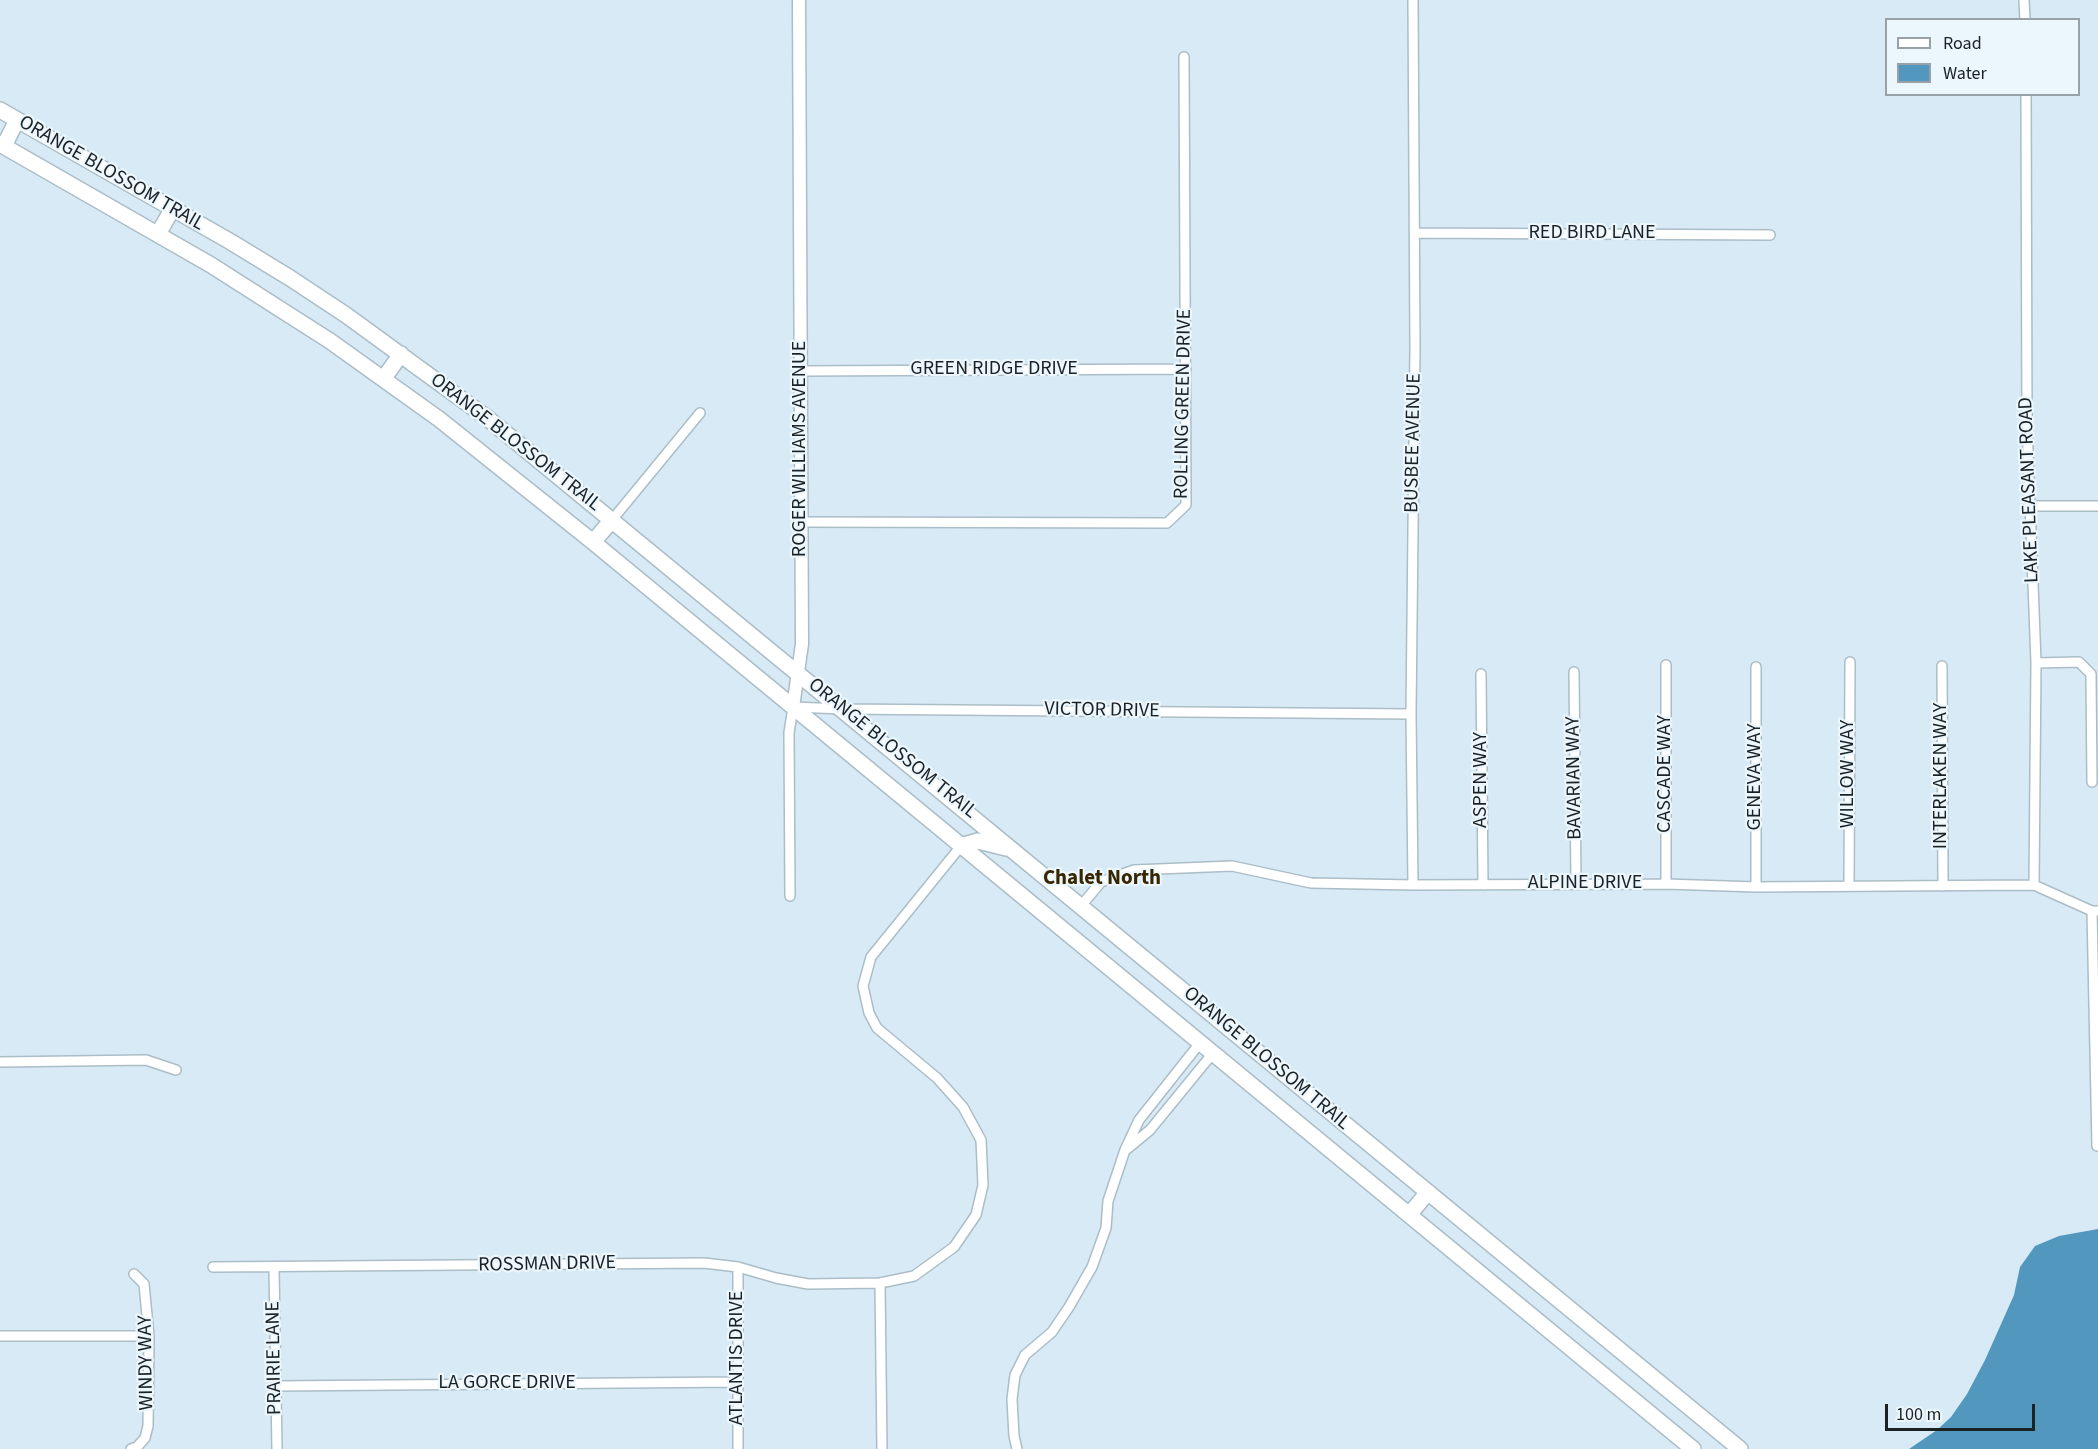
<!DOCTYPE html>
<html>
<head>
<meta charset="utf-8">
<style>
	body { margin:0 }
	#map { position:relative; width:2098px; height:1449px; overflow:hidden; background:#d7eaf5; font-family:"Source Sans 3",sans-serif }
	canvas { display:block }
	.legend { position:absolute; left:1885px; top:18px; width:195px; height:78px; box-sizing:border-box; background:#ebf6fd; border:2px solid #98a1a7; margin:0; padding:8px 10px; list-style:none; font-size:18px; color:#1b2226 }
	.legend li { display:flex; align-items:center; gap:12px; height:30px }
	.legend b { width:30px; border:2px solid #98a1a7 }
	.scale { position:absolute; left:1885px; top:1404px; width:150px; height:27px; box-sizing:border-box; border:3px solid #1b2226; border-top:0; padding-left:8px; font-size:18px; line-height:21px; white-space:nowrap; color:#1b2226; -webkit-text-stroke:4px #ebf6fd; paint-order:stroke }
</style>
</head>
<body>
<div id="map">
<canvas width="2098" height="1449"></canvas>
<ul class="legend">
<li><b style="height:8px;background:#fff"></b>Road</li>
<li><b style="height:16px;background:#5298be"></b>Water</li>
</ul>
<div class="scale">100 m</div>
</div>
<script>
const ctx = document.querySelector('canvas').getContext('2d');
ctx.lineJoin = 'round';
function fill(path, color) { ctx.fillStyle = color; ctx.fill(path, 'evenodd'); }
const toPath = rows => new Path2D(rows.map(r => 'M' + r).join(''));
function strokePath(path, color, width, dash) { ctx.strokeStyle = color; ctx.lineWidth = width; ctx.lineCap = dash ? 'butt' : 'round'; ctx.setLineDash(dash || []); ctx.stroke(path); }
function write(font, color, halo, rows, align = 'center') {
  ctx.font = font + ' "Source Sans 3",sans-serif'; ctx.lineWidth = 4.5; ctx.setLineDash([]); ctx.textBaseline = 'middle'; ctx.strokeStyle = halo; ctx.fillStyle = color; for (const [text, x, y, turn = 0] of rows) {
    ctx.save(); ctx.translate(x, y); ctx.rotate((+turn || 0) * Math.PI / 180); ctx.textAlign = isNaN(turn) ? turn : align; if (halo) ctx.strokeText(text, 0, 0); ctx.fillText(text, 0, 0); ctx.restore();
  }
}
fill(toPath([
	[2098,1229,2098,1449,1909,1449,1937,1430,1951,1417,1967,1394,1985,1360,2014,1295,2020,1267,2035,1246,2059,1236]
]), '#5298be');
const minor = toPath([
	[2024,0,2025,20],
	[2026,94,2027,425,2036,663,2034,885],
	[1415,233,1770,235],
	[801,371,1186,369],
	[2029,506,2098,506],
	[612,520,700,413],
	[802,522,1167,523,1186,505,1184,57],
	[2036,663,2079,662,2091,674,2092,782],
	[1942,666,1943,886],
	[1574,672,1576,884],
	[1481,674,1483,885],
	[1666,884,1666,665],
	[1413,885,1411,714,1415,347,1413,0],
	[1849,886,1850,662],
	[1756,887,1756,667],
	[790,896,789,733,793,707,843,709,1411,714],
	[1081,906,1101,882,1134,870,1232,866,1311,883,1413,885,1666,884,1756,887,2034,885,2092,911,2098,911],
	[2092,911,2097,1146],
	[0,1062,146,1060,176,1070],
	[1127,1149,1150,1130,1213,1053],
	[213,1267,704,1263,738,1267,776,1278,808,1284,880,1283,914,1276,954,1247,976,1215,983,1185,981,1140,963,1107,937,1078,877,1028,869,1013,863,986,871,957,961,846],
	[738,1267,738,1449],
	[274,1268,277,1449],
	[880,1283,882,1449],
	[0,1336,149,1336],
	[276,1386,738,1382],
	[131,1449,137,1447,145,1438,148,1426,149,1336,144,1284,134,1274],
	[1017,1449,1014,1436,1012,1399,1015,1375,1025,1355,1052,1332,1069,1307,1092,1267,1106,1228,1108,1201,1125,1150,1139,1120,1200,1043]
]);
const tertiary = toPath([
	[793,707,802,644,799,0]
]);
const primary = toPath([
	[0,110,231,242,290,278,346,315,486,417,1740,1449],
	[0,144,211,265,330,341,439,419,593,542,1693,1449],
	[4,146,17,120],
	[158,234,173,208],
	[384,378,401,354],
	[593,542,612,520],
	[961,846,978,841,1006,848],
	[1409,1215,1428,1192]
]);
strokePath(minor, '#abbdc7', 12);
strokePath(tertiary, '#abbdc7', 15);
strokePath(primary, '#abbdc7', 18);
strokePath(minor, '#fff', 9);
strokePath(tertiary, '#fff', 12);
strokePath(primary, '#fff', 15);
write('20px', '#1b2226', '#ebf6fd', [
	["ORANGE BLOSSOM TRAIL",111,174,30],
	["RED BIRD LANE",1592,234],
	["GREEN RIDGE DRIVE",994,370],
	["ROLLING GREEN DRIVE",1184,404,-89],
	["ORANGE BLOSSOM TRAIL",515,443,38],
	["BUSBEE AVENUE",1414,443,-89],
	["ROGER WILLIAMS AVENUE",801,449,-90],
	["LAKE PLEASANT ROAD",2030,490,-92],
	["VICTOR DRIVE",1102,711,1],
	["ORANGE BLOSSOM TRAIL",892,749,39],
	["CASCADE WAY",1666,774,-90],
	["WILLOW WAY",1849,774,-90],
	["INTERLAKEN WAY",1942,776,-90],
	["GENEVA WAY",1756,777,-90],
	["BAVARIAN WAY",1575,778,-91],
	["ASPEN WAY",1482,780,-90],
	["ALPINE DRIVE",1585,884],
	["ORANGE BLOSSOM TRAIL",1266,1059,40],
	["ROSSMAN DRIVE",547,1265,-1],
	["PRAIRIE LANE",275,1358,-91],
	["ATLANTIS DRIVE",738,1358,-90],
	["WINDY WAY",147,1363,-91],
	["LA GORCE DRIVE",507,1384]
]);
write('bold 21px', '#372600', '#ebf6fd', [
	["Chalet North",1102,879]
]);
</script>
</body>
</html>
